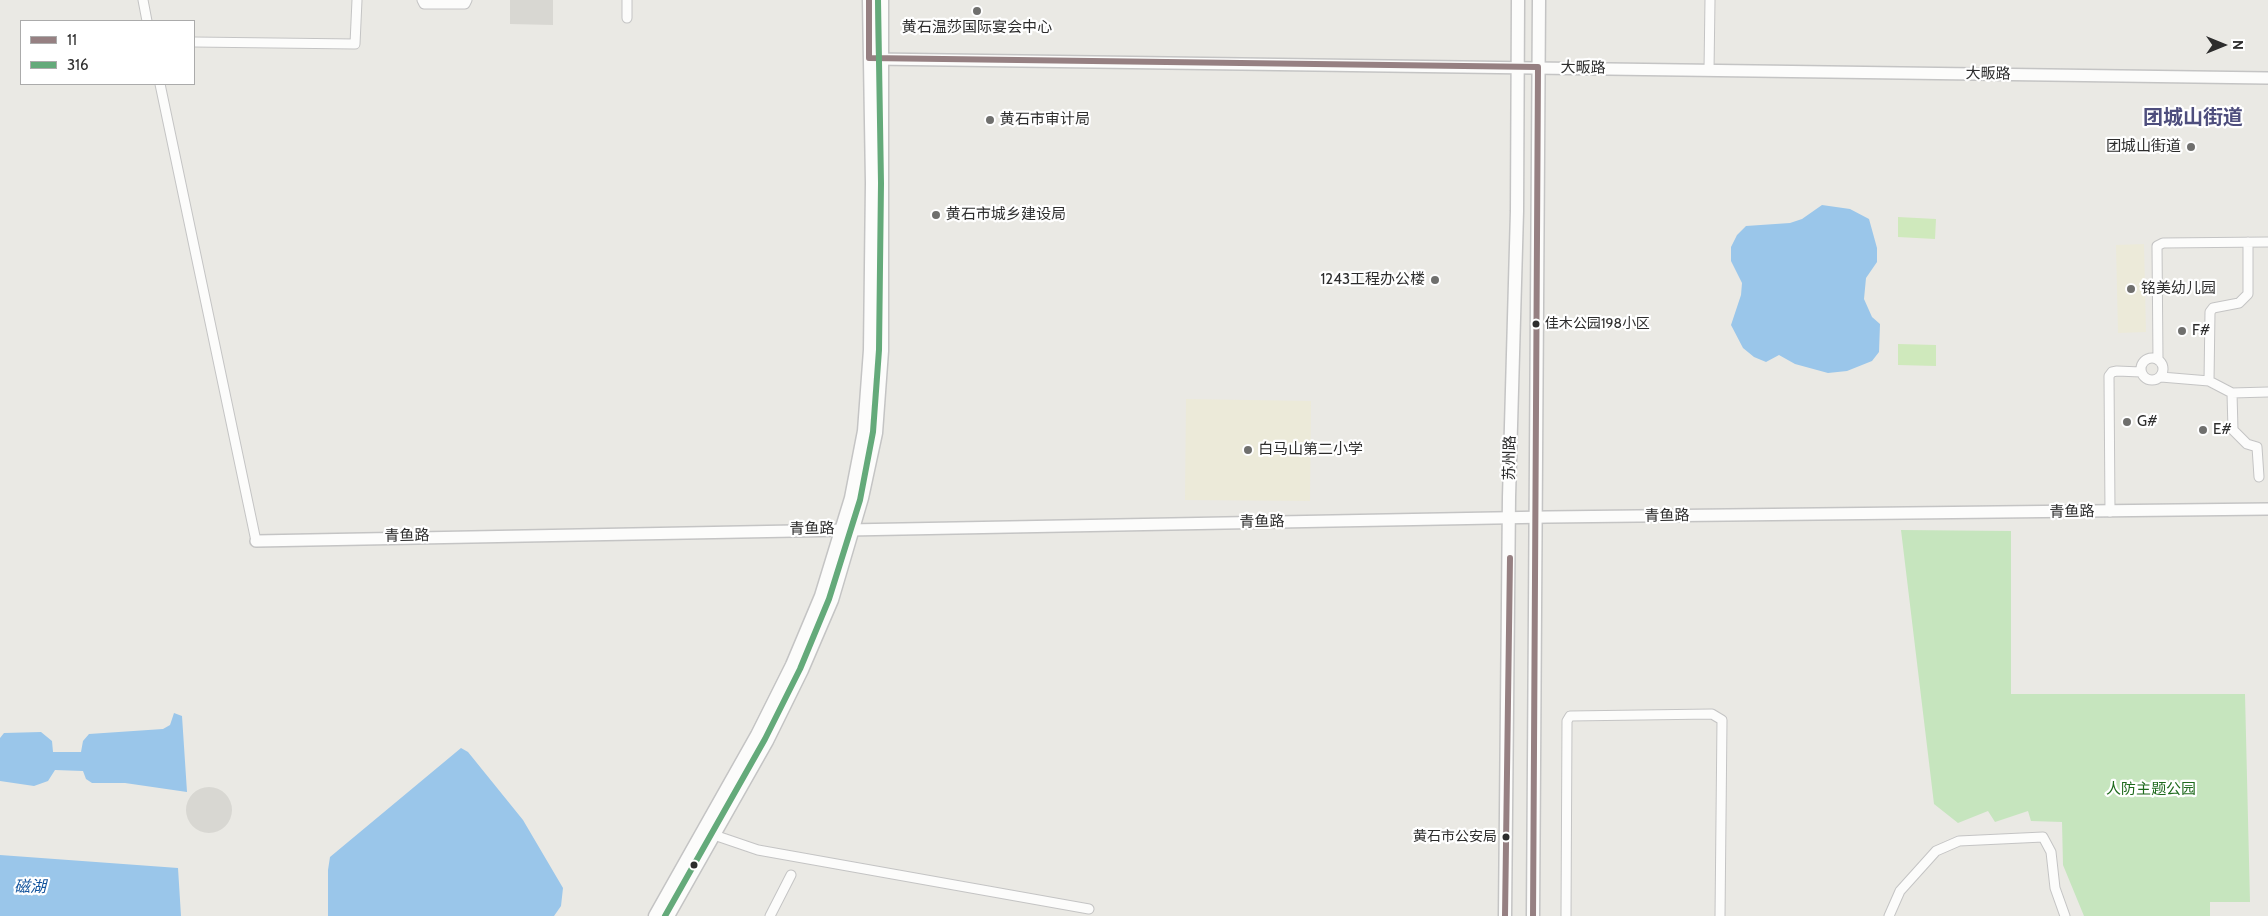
<!DOCTYPE html>
<html>
<head>
<meta charset="utf-8">
<style>
	body { margin:0 }
	#map { position:relative; width:2268px; height:916px; overflow:hidden; background:#eae9e4; font-family:Cabin,sans-serif }
	canvas { display:block }
	.legend { position:absolute; left:20px; top:20px; width:175px; height:65px; box-sizing:border-box; background:#fff; border:1px solid #ababab; margin:0; padding:6px 9px; list-style:none; font-size:15px; color:#2d2d2d }
	.legend li { display:flex; align-items:center; gap:10px; height:25px }
	.legend b { width:25px; border:1px solid #ababab }
	.north { position:absolute; left:2198px; top:20px; width:50px; height:50px; -webkit-text-stroke:4px #fff; paint-order:stroke; rotate:90deg; font-size:14px; font-weight:700; line-height:20px; text-align:center; color:#2d2d2d }
	.north::after { content:''; display:block; margin:auto; width:18px; height:22px; background:#2d2d2d; clip-path:polygon(50% 0,100% 100%,50% 72%,0 100%) }
</style>
</head>
<body>
<div id="map">
<canvas width="2268" height="916"></canvas>
<ul class="legend">
<li><b style="height:6px;background:#968082"></b>11</li>
<li><b style="height:6px;background:#64aa7a"></b>316</li>
</ul>
<div class="north">N</div>
</div>
<script>
const ctx = document.querySelector('canvas').getContext('2d');
ctx.lineJoin = 'round';
function fill(path, color) { ctx.fillStyle = color; ctx.fill(path, 'evenodd'); }
const toPath = rows => new Path2D(rows.map(r => 'M' + r).join(''));
function strokePath(path, color, width, dash) { ctx.strokeStyle = color; ctx.lineWidth = width; ctx.lineCap = dash ? 'butt' : 'round'; ctx.setLineDash(dash || []); ctx.stroke(path); }
function write(font, color, halo, rows, align = 'center') {
  ctx.font = font + ' Cabin,"Noto Sans SC",sans-serif'; ctx.lineWidth = 4.5; ctx.setLineDash([]); ctx.textBaseline = 'middle'; ctx.strokeStyle = halo; ctx.fillStyle = color; for (const [text, x, y, turn = 0] of rows) {
    ctx.save(); ctx.translate(x, y); ctx.rotate((+turn || 0) * Math.PI / 180); ctx.textAlign = isNaN(turn) ? turn : align; if (halo) ctx.strokeText(text, 0, 0); ctx.fillText(text, 0, 0); ctx.restore();
  }
}
fill(toPath([
	[2144,244,2146,332,2118,333,2116,245],
	[1186,399,1311,401,1310,501,1185,500]
]), '#ecead9');
fill(toPath([
	[1901,530,2011,531,2011,694,2245,694,2250,902,2210,902,2210,916,2084,916,2063,865,2062,822,2031,821,2028,811,1995,822,1988,811,1958,823,1934,804]
]), '#c6e5be');
fill(toPath([
	[1898,217,1936,219,1935,239,1898,237],
	[1898,344,1936,345,1936,366,1898,365]
]), '#cfe9bc');
fill(toPath([
	[510,0,553,0,553,25,510,24],
	'186 810a23 23 0 1 1 46 0a23 23 0 1 1-46 0Z'
]), '#d8d7d2');
fill(toPath([
	[1822,205,1850,209,1869,219,1877,248,1877,262,1866,278,1864,299,1872,317,1880,324,1879,352,1872,361,1847,371,1828,373,1795,364,1779,355,1766,362,1754,357,1743,348,1731,325,1741,295,1742,283,1731,261,1731,247,1737,235,1746,226,1790,223,1802,219],
	[174,713,182,716,187,792,125,783,92,783,86,779,83,771,55,770,48,781,34,786,0,781,0,738,4,733,41,732,52,741,53,752,81,752,83,741,89,734,163,729,170,725],
	[461,748,468,752,523,820,563,888,561,906,554,916,328,916,328,870,330,857],
	[0,855,178,868,181,916,0,916]
]), '#9ac6ea');
const minor = toPath([
	[143,0,147,21],
	[422,0,424,4,465,4,467,0],
	[627,0,627,18],
	[194,42,355,44,357,0],
	[1709,70,1710,0],
	[160,84,256,541],
	'2141 369a11 11 0 1 1 22 0a11 11 0 1 1-22 0Z',
	[2158,360,2157,246,2163,243,2268,242],
	[2161,377,2209,381,2232,393,2268,392],
	[2209,381,2210,312,2213,308,2239,303,2248,294,2248,242],
	[2232,393,2233,430,2247,444,2257,447,2259,477],
	[2110,512,2109,376,2112,372,2117,371,2141,372],
	[714,835,758,850,1089,909],
	[770,916,791,875],
	[1566,916,1567,721,1570,716,1712,714,1722,720,1720,916],
	[1889,916,1900,891,1936,851,1959,841,2043,837,2051,852,2055,888,2065,916]
]);
const tertiary = toPath([
	[875,59,2268,78],
	[256,541,1548,517,2268,509]
]);
const secondary = toPath([
	[655,916,757,735,792,665,821,596,851,498,864,431,870,350,872,183,869,0],
	[668,916,767,741,802,670,832,600,862,498,876,433,882,351,882,0],
	[1505,916,1509,497,1517,211,1518,0],
	[1533,916,1539,0]
]);
strokePath(minor, '#c4c4c4', 11);
strokePath(tertiary, '#c4c4c4', 14);
strokePath(secondary, '#c4c4c4', 15);
strokePath(minor, '#fcfcfb', 9);
strokePath(tertiary, '#fcfcfb', 11);
strokePath(secondary, '#fcfcfb', 12);
strokePath(toPath([
	[869,0,869,58,1538,67,1533,916],
	[1505,916,1510,558]
]), '#968082', 6);
strokePath(toPath([
	[665,916,765,739,800,669,829,599,860,500,873,432,879,350,881,183,878,0]
]), '#64aa7a', 6);
for (const [x, y, r, color] of [
	[977,11,5,"#6f6f6d"],
	[990,120,5,"#6f6f6d"],
	[2191,147,5,"#6f6f6d"],
	[936,215,5,"#6f6f6d"],
	[1435,280,5,"#6f6f6d"],
	[2131,289,5,"#6f6f6d"],
	[1536,324,4.5,"#2d2d2d"],
	[2182,331,5,"#6f6f6d"],
	[2127,422,5,"#6f6f6d"],
	[2203,430,5,"#6f6f6d"],
	[1248,450,5,"#6f6f6d"],
	[1506,837,4.5,"#2d2d2d"],
	[694,865,4.5,"#2d2d2d"]
]) { const dot = new Path2D(); dot.arc(x, y, r, 0, 2 * Math.PI); ctx.fillStyle = color; ctx.fill(dot); strokePath(dot, '#fff', 2); }
write('14px', '#2d2d2d', '#fff', [
	["佳木公园198小区",1545,324],
	["黄石市公安局",1497,837,"right"]
], 'left');
write('15px', '#2d2d2d', '#fff', [
	["黄石温莎国际宴会中心",977,28,"center"],
	["黄石市审计局",1000,120],
	["团城山街道",2181,147,"right"],
	["黄石市城乡建设局",946,215],
	["1243工程办公楼",1425,280,"right"],
	["铭美幼儿园",2141,289],
	["F#",2192,331],
	["G#",2137,422],
	["E#",2213,430],
	["白马山第二小学",1258,450]
], 'left');
write('15px', '#2d2d2d', '#fff', [
	["大畈路",1583,68,1],
	["大畈路",1988,74,1],
	["苏州路",1510,458,-89],
	["青鱼路",2072,512,-1],
	["青鱼路",1667,516,-1],
	["青鱼路",1262,522,-1],
	["青鱼路",812,529,-1],
	["青鱼路",407,536,-1]
]);
write('15px', '#1f6a1d', '#fff', [
	["人防主题公园",2151,790]
]);
write('italic 16px', '#12539c', '#fff', [
	["磁湖",30,887]
]);
write('bold 20px', '#4e4e7d', '#fff', [
	["团城山街道",2193,118]
]);
</script>
</body>
</html>
